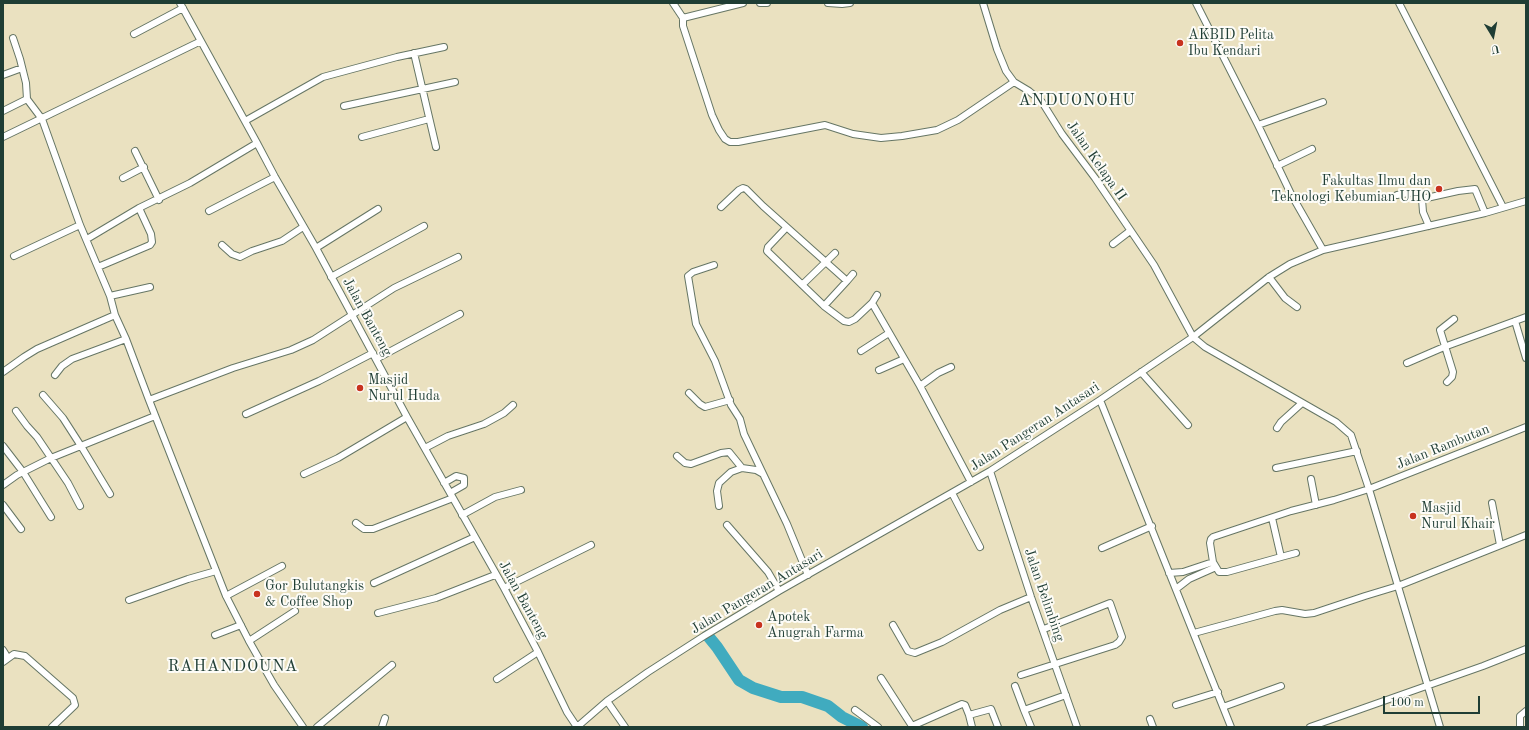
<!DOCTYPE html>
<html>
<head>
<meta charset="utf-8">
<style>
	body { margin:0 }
	#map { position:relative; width:1529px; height:730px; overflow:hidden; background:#eae1c0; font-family:"Old Standard TT",serif }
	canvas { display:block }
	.frame { position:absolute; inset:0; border:4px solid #1f3d34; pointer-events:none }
	.north { position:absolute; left:1473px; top:16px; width:40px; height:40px; -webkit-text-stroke:3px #fdfcf7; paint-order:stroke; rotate:170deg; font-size:11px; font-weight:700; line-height:16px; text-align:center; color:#1f3d34 }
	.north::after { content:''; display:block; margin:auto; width:14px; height:18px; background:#1f3d34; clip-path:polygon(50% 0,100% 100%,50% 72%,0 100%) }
	.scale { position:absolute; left:1383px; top:696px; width:97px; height:18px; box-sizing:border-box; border:2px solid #1f3d34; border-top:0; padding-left:5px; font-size:12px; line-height:14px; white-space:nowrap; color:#1f3d34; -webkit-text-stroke:3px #fdfcf7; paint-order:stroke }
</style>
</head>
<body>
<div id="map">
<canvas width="1529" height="730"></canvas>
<div class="frame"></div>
<div class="north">U</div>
<div class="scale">100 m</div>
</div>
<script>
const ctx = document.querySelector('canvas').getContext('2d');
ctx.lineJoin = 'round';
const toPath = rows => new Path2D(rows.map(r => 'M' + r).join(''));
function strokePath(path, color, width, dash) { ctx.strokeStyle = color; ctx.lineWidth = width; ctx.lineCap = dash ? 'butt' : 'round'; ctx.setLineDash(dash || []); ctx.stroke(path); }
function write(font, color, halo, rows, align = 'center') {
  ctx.font = font + ' "Old Standard TT",serif'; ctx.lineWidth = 4; ctx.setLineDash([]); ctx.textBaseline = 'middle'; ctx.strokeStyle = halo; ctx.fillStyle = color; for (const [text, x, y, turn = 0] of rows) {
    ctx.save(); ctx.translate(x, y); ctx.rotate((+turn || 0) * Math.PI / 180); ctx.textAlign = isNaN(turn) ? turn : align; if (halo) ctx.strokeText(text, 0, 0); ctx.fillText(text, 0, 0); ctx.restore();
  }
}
strokePath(toPath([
	[708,636,717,647,739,680,753,688,781,697,802,697,828,706,842,717,862,727]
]), '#40abbf', 12);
const minor = toPath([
	[180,3,257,143,275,177,316,248,407,417,504,588,538,652,567,712,577,727],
	[673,3,683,18,683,26,712,115,719,130,725,139,730,142,738,142,825,125,853,134,881,138,902,136,937,130,958,120,1014,82],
	[760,3,767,3],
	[828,3,842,4,850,3],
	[983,3,997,49,1006,71,1014,82,1029,91,1042,102,1062,134,1095,178,1154,265,1193,337,1205,347,1336,422,1351,435,1369,489,1440,727],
	[1196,3,1258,125,1291,194,1323,250],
	[1399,3,1503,207],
	[683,18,743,3],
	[134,34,183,8],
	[13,38,20,59,26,83,27,99,42,119,80,225,110,296,115,315,126,339,149,400,226,596,249,641,274,685,303,727],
	[414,53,436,147],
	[3,75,22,68],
	[344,106,455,82],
	[3,111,27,99],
	[245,121,323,77,397,57,444,47],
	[1258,125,1323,102],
	[3,137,201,41],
	[362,137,429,119],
	[135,151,159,200],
	[1277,166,1312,149],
	[123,178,144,167],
	[1397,195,1415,192,1419,193,1422,199,1458,191,1475,189,1485,213],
	[1422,199,1423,212,1429,226],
	[721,207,739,190,743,188,746,189,763,206,847,281,853,274],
	[139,208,190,183,257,143],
	[209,211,275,177],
	[786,228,768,247,767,251,821,303,824,306,847,281],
	[87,239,139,208,151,234,152,242,150,245,98,267],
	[1113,244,1130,231],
	[222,245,232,254,240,257,252,251,282,241,303,227],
	[316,248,378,209],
	[14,256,80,225],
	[714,265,693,272,688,276,696,324,715,361,731,405,740,419,744,434,787,524,808,575],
	[331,277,424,226],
	[1269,277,1285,298,1297,307],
	[802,285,835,253],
	[110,296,150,287],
	[872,303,920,386,971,482],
	[824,306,844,321,849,322,855,319,872,303,877,295],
	[1515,321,1526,358],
	[861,351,889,333],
	[376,359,460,314],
	[1407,363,1444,347,1526,317],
	[879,370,904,359],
	[3,372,24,357,37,349,115,315],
	[1141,372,1188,425],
	[55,375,62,366,72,359,126,339],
	[1447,382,1452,377,1453,372,1440,330,1454,319],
	[920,386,938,373,951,367],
	[689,393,700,404,705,407,730,400],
	[43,395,63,418,81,446,110,494],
	[149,400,233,368,291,350,313,340,394,288,458,257],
	[1100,400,1231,727],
	[16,411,27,426,37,437,68,483,80,506],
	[246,414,319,381,373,353],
	[1277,428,1281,422,1302,403],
	[3,446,23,472,51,517],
	[425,448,448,436,484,424,504,413,513,405],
	[677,456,685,463,691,464,721,453,729,452,742,468,756,470,763,474],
	[1276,468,1357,451],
	[990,471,1031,597,1077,727],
	[304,474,338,458,407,417],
	[1311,479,1316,505],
	[444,483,456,476,464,478,464,485,450,493],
	[3,485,17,475,51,458,155,416],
	[952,493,980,547],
	[1492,503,1500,545],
	[3,505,21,529],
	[719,506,717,491,719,483,731,472,742,468],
	[462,515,495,497,521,490],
	[1272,518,1281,557,1227,572,1219,572,1213,562,1210,543,1211,539,1213,537,1291,511,1334,500,1369,489,1526,427],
	[356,523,364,529,373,529,453,498],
	[727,525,768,572,779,591],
	[1102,548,1152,526],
	[1281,557,1296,553],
	[1169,573,1183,572,1213,562],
	[374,583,475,537],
	[504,588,591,545],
	[1176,589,1189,579,1216,567],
	[226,596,282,566],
	[129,600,188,579,216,571],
	[378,613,436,598,495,575],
	[893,625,908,651,915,653,942,642,1000,610,1031,597],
	[1194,633,1275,611,1282,610,1305,614,1314,613,1365,596,1398,586,1526,535],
	[215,635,241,625],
	[249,641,295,611],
	[3,650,8,658],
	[3,662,14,654,25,656,73,698,75,705,52,727],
	[1021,675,1115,645,1119,642,1122,637,1110,603,1044,629],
	[881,678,912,726,962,704,965,705,969,715,991,709,998,727],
	[497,679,538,652],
	[1015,686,1024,710],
	[607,701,625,727],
	[1176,705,1218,692],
	[1223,707,1281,686],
	[855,710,878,727],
	[969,715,972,727],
	[1150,719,1153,727],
	[317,727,392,665],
	[382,727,385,718],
	[577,727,607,701,648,672,704,636,779,591,990,471,1100,400,1193,337,1269,277,1290,264,1323,250,1485,213,1526,201],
	[1031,727,1024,710,1066,695],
	[1310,727,1483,666,1526,649],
	[1520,727,1520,716,1526,711]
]);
strokePath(minor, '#667665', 8);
strokePath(minor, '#fff', 6);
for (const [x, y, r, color] of [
	[1180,43,4,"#c8321e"],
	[1439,189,4,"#c8321e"],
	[360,388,4,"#c8321e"],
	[1413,516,4,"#c8321e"],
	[257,594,4,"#c8321e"],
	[759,625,4,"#c8321e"]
]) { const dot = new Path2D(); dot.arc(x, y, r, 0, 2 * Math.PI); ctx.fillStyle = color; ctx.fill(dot); strokePath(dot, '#fdfcf7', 1.5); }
write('14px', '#1f3d34', '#fdfcf7', [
	["AKBID Pelita",1188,35],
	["Ibu Kendari",1188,51],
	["Fakultas Ilmu dan",1431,181,"right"],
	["Teknologi Kebumian UHO",1431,197,"right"],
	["Masjid",368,380],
	["Nurul Huda",368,396],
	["Masjid",1421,508],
	["Nurul Khair",1421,524],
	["Gor Bulutangkis",265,586],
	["& Coffee Shop",265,602],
	["Apotek",767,617],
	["Anugrah Farma",767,633]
], 'left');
write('14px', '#1f3d34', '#fdfcf7', [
	["Jalan Kelapa II",1096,161,55],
	["Jalan Banteng",367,317,61],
	["Jalan Pangeran Antasari",1035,427,-33],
	["Jalan Rambutan",1443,447,-22],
	["Jalan Pangeran Antasari",757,592,-31],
	["Jalan Belimbing",1044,595,71],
	["Jalan Banteng",523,600,61]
]);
ctx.letterSpacing = '1px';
write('16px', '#1f3d34', '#fdfcf7', [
	["ANDUONOHU",1077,101],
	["RAHANDOUNA",233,667]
]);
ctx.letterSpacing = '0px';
</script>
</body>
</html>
